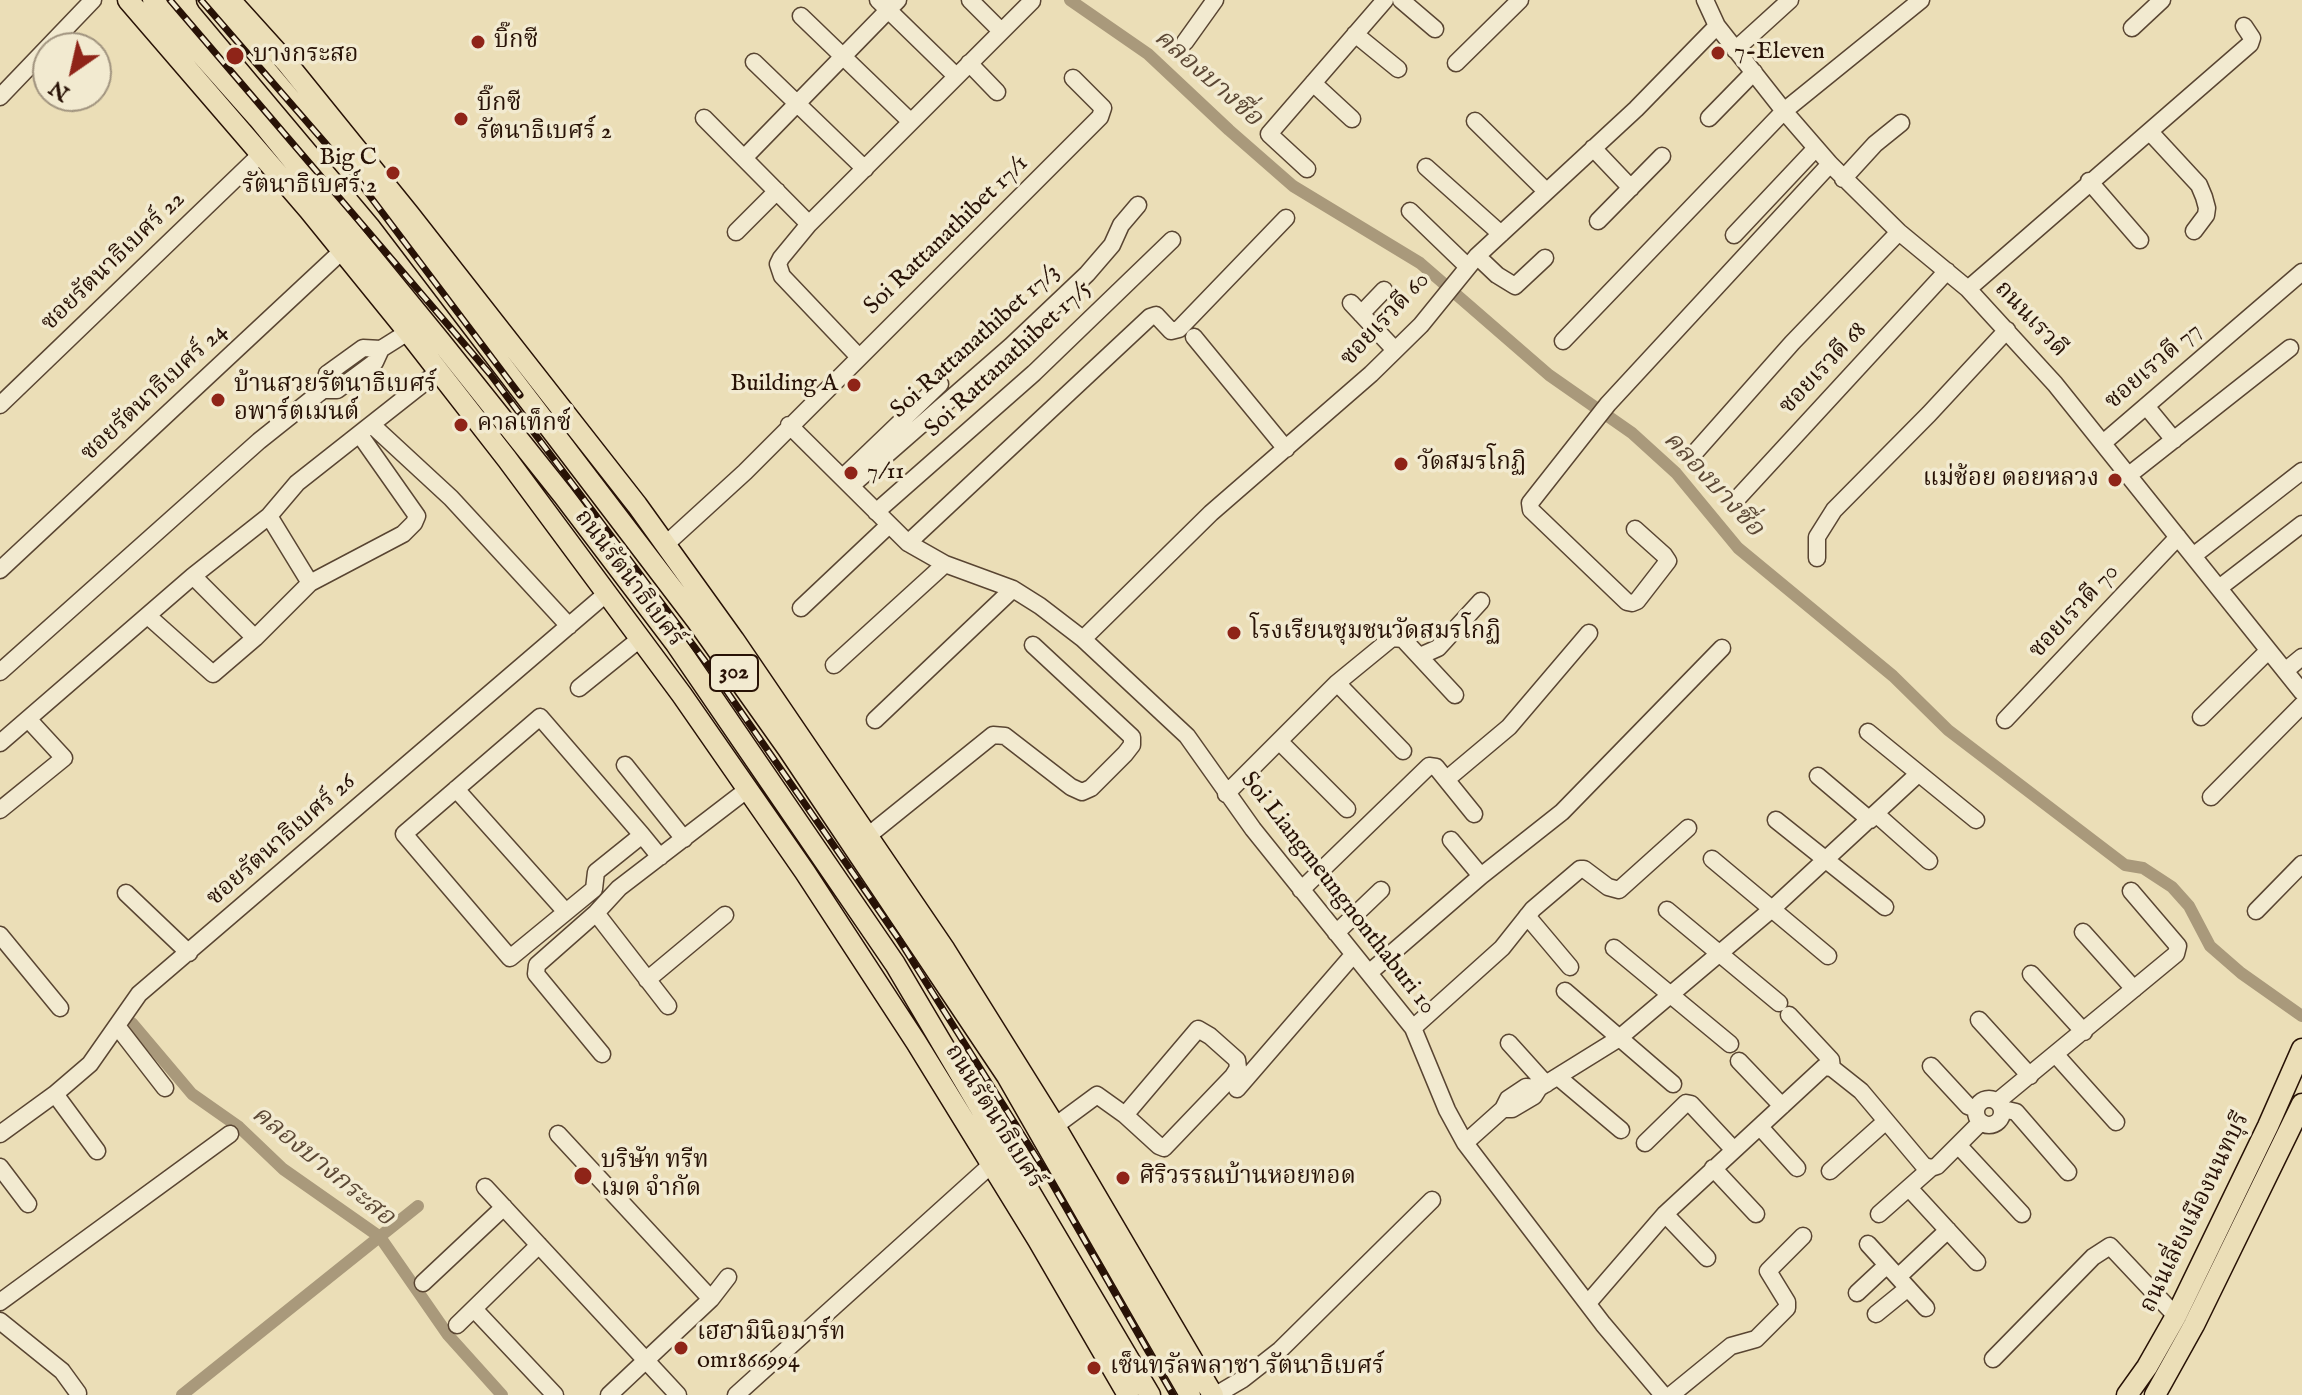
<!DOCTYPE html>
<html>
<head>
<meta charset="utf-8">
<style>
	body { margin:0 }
	#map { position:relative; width:2302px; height:1395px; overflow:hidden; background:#ebdeb7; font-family:"IM FELL English",serif }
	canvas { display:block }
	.north { position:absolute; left:32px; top:32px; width:80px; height:80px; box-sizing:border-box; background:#f2ead0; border:2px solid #a1947f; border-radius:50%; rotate:214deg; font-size:22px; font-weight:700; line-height:32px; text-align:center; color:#281206 }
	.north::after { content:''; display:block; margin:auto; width:28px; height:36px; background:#8f2418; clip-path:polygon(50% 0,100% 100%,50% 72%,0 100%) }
</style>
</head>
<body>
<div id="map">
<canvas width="2302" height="1395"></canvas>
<div class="north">N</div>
</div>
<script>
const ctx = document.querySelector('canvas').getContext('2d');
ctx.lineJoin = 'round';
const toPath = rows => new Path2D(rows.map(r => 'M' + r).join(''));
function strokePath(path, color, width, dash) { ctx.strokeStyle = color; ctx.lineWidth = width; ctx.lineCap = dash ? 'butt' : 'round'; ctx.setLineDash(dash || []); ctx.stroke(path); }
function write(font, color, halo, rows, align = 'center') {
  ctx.font = font + ' "IM FELL English","Noto Serif Thai",serif'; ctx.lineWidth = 7; ctx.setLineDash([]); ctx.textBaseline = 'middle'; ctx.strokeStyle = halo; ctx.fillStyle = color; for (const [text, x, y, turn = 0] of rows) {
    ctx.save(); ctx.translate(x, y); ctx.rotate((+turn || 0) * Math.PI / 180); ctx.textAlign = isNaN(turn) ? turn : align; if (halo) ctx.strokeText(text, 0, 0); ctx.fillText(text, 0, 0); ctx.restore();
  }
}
strokePath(toPath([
	[1070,0,1148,54,1229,130,1293,186,1420,263,1549,375,1632,433,1676,473,1738,548,1893,676,1948,730,2125,865,2143,868,2172,887,2189,906,2210,946,2241,973,2302,1016],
	[132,1023,192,1094,239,1127,283,1169,380,1237,448,1335,502,1395],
	[182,1395,418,1206]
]), '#a9997b', 12);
const minor = toPath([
	[878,0,956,76],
	[970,0,1001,31],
	[1401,0,1435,29],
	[1705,0,1717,26,1784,111,1830,164,1899,232,1968,289,2055,384,2302,692],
	[801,16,911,122],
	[2132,28,2162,0],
	[1355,34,1398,69],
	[1185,42,1215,0],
	[1735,50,1790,0],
	[754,62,865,169],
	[969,63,997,92],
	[1456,63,1520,0],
	[1313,83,1352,119],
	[0,97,93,0],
	[704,118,809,224],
	[1709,118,1754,72],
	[1475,121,1546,191],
	[2150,132,2199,185,2204,197,2207,208,2206,215,2194,231],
	[1593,148,1631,188],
	[744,158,898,0],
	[1426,167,1501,234],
	[1307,169,1269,134,1385,0],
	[1843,179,1875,144,1901,123],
	[2089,181,2140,240],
	[1410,211,1468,267],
	[1598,221,1662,156],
	[736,232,777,191],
	[1734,235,1816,148],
	[1477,256,1497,275,1515,286,1545,258],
	[1968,289,2250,44,2252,38,2244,26],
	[1351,303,1395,350],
	[1361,314,1384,290],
	[1194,337,1286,449],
	[1563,341,1784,111,1921,0],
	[858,356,782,276,778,264,781,258,809,224,1032,1],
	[323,390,337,390,348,382,375,362,381,349,408,332],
	[0,405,261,154],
	[2146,406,2174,440],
	[372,425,451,498,569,626],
	[789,425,908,543,945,564,1013,589,1040,606,1083,639,1187,736,1253,829,1413,1028,1447,1110,1465,1143,1603,1324,1663,1395],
	[2103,443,2302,272],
	[1691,457,1792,343,1899,232],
	[2129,475,2290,348],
	[843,477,940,384],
	[852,485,1011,346,1087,274,1112,245,1121,225,1138,205],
	[1736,500,1947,271],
	[876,512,1034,373,1172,240],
	[269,516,310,583],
	[1635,529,1664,555,1668,561,1637,601,1632,603,1627,602,1531,510,1530,503,1608,404,1830,164],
	[908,543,1150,317,1156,315,1171,331,1179,329,1286,218],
	[665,545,745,472,1100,117,1103,108,1073,78],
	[2193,556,2302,471],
	[1817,558,1817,537,1834,510,1929,414,2007,330],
	[0,570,342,251],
	[193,576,255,638],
	[2219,588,2302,524],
	[801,608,889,525],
	[148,616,213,674,255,638,310,583,403,534,414,523,417,516,360,435],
	[1083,639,1211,513,1371,374,1421,325,1477,256,1636,109,1717,26],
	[1420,656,1438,648,1481,601],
	[834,665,945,564],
	[2285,671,2302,657],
	[0,672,259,441,323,390,327,374,363,348,381,349],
	[1337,683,1403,751],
	[579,688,641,638],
	[2201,717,2268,651],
	[875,720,1013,589],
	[2005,720,2178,537],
	[1868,732,1976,820],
	[1279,741,1347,809],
	[0,743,193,576,269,516,297,483,439,371],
	[625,765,684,839],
	[1818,776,1870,820],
	[1447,779,1509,727,1589,633],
	[456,789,566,912],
	[1226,794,1337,683,1392,638,1403,639,1455,695],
	[2211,797,2302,705],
	[0,810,64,758,28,719],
	[1876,814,1929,861],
	[1776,820,1885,907],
	[642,835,596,872,594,889,510,958,404,834,540,717,642,835,660,857],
	[869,835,993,735,1005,736,1071,787,1082,792,1091,788,1125,754,1132,745,1132,737,1033,645],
	[1451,840,1481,876],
	[1712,859,1828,956],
	[1301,890,1429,766,1436,767,1474,814],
	[126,893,189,953],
	[1667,910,1779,1003],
	[2256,911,2302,864],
	[596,913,668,1006],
	[1527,916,1570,967],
	[2083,932,2134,989],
	[1336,933,1381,890],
	[0,935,60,1008],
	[1614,948,1730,1044],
	[1370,972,1481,876,1562,812,1722,648],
	[2031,974,2084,1032],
	[647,980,725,915],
	[1565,991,1673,1084],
	[1789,1015,1831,1060,1832,1068],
	[1979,1020,2030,1076],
	[117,1026,165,1088],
	[1413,1028,1502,948,1533,909,1580,869,1584,869,1608,887,1619,890,1688,828],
	[1509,1043,1546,1084],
	[602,1054,536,974,537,965,596,913,619,888,748,789],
	[2056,1055,2116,1122],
	[1739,1061,1782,1106],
	[1931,1066,1968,1106,1976,1109],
	[1558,1077,1621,1130],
	[1237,1089,1353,955],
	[55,1094,97,1151],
	'1976 1112a13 13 0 1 1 26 0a13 13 0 1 1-26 0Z',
	[1998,1101,2176,954,2178,946,2131,891],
	[1503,1109,1512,1109,1534,1096,1539,1088,1618,1039,1772,909,1918,774],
	[2003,1109,2016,1112,2068,1172],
	[1055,1126,1097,1095,1125,1115,1159,1146,1164,1148,1233,1076,1238,1068,1237,1060,1210,1036,1198,1029,1125,1115],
	[1760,1127,1797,1168],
	[0,1134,55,1094,90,1064,139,994,607,593],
	[558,1134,711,1299],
	[1465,1143,1503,1109,1508,1099,1526,1087,1539,1088],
	[1645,1143,1686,1103,1691,1104,1733,1149],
	[1958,1145,2022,1214],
	[0,1167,28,1204],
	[1713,1168,1756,1214],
	[1830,1171,1886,1121],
	[485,1187,678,1395],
	[1909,1188,1977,1262],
	[1665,1214,1707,1258],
	[1879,1214,1931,1168],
	[1868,1244,1926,1308],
	[1898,1277,1948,1230],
	[423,1283,504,1207],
	[1857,1293,1887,1265],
	[0,1302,230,1134],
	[1588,1303,1665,1214,1824,1067,1832,1068,1861,1091,1924,1166,1931,1168,1937,1166,1981,1122],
	[474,1309,555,1395],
	[1876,1314,1908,1288],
	[0,1321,62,1371,78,1393],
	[457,1325,539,1245],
	[1993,1359,2093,1257,2110,1246,2176,1316],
	[609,1395,711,1299,728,1277],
	[736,1395,992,1164],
	[1216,1395,1243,1379,1280,1350,1432,1200],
	[1671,1395,1731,1346,1756,1339,1787,1308,1787,1302,1768,1271,1803,1236]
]);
const major = toPath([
	[128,0,309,210,408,332,507,459,682,695,805,872,916,1042,1038,1240,1128,1395],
	[153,0,258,118,441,342,563,495,676,644,895,964,1150,1395],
	[207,0,386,213,697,621,788,749,1007,1076,1190,1395],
	[230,0,286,62,409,214,637,505,734,640,945,950,1055,1126,1213,1395],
	[2127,1395,2147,1367,2176,1316,2268,1126,2302,1049],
	[2155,1395,2194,1325,2302,1104]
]);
strokePath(minor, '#594532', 19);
strokePath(major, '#281206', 23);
strokePath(minor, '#f2ead0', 16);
strokePath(major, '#ebdeb7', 20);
const rail = toPath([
	[170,0,490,374,714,673,898,938,1045,1171,1173,1395],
	[201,0,360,183,520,395]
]);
strokePath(rail, '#281206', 7);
strokePath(rail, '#f2ead0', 4, [12]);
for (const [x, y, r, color] of [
	[478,42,8,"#8f2418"],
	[1718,53,8,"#8f2418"],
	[235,56,10,"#8f2418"],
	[461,119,8,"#8f2418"],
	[393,173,8,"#8f2418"],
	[854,385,8,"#8f2418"],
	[218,400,8,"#8f2418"],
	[461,425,8,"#8f2418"],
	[1401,464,8,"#8f2418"],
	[851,473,8,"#8f2418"],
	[2115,480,8,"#8f2418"],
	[1234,633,8,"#8f2418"],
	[583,1176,10,"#8f2418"],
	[1123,1178,8,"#8f2418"],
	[681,1348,8,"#8f2418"],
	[1094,1368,8,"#8f2418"]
]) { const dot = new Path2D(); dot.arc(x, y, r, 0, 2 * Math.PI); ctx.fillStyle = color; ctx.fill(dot); strokePath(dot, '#f2ead0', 3); }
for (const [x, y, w] of [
	[734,673,48]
]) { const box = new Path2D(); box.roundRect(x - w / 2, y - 18, w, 36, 6); ctx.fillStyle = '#f2ead0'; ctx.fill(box); strokePath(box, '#281206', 2); }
write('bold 22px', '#281206', null, [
	["302",734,673]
]);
write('24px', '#281206', '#f2ead0', [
	["บิ๊กซี",494,42],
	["7-Eleven",1734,53],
	["บางกระสอ",253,56],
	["บิ๊กซี",477,105],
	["รัตนาธิเบศร์ 2",477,133],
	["Big C",377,159,"right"],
	["รัตนาธิเบศร์ 2",377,187,"right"],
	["Building A",838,385,"right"],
	["บ้านสวยรัตนาธิเบศร์",234,386],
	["อพาร์ตเมนต์",234,414],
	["คาลเท็กซ์",477,425],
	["วัดสมรโกฏิ",1417,464],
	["7/11",867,473],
	["แม่ช้อย ดอยหลวง",2099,480,"right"],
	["โรงเรียนชุมชนวัดสมรโกฏิ",1250,633],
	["บริษัท ทรีท",601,1162],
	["เมด จำกัด",601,1190],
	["ศิริวรรณบ้านหอยทอด",1139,1178],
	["เฮฮามินิอมาร์ท",697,1334],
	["om1866994",697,1362],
	["เซ็นทรัลพลาซา รัตนาธิเบศร์",1110,1368]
], 'left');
write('24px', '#281206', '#f2ead0', [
	["Soi Rattanathibet 17/1",947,236,-44],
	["ซอยรัตนาธิเบศร์ 22",114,262,-44],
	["ซอยเรวดี 60",1386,320,-47],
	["ถนนเรวดี",2030,320,47],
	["Soi Rattanathibet 17/3",976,342,-42],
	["Soi Rattanathibet 17/5",1009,360,-43],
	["ซอยเรวดี 77",2154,367,-41],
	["ซอยเรวดี 68",1824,369,-47],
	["ซอยรัตนาธิเบศร์ 24",155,393,-43],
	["ถนนรัตนาธิเบศร์",628,579,53],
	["ซอยเรวดี 70",2075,612,-47],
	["ซอยรัตนาธิเบศร์ 26",282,841,-41],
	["Soi Liangmeungnonthaburi 10",1337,894,52],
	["ถนนรัตนาธิเบศร์",993,1117,58],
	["ถนนเลี่ยงเมืองนนทบุรี",2196,1213,-64]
]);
write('italic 26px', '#5c4835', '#f2ead0', [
	["คลองบางซื่อ",1207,79,41],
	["คลองบางซื่อ",1712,485,47],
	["คลองบางกระสอ",322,1167,39]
]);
</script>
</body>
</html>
